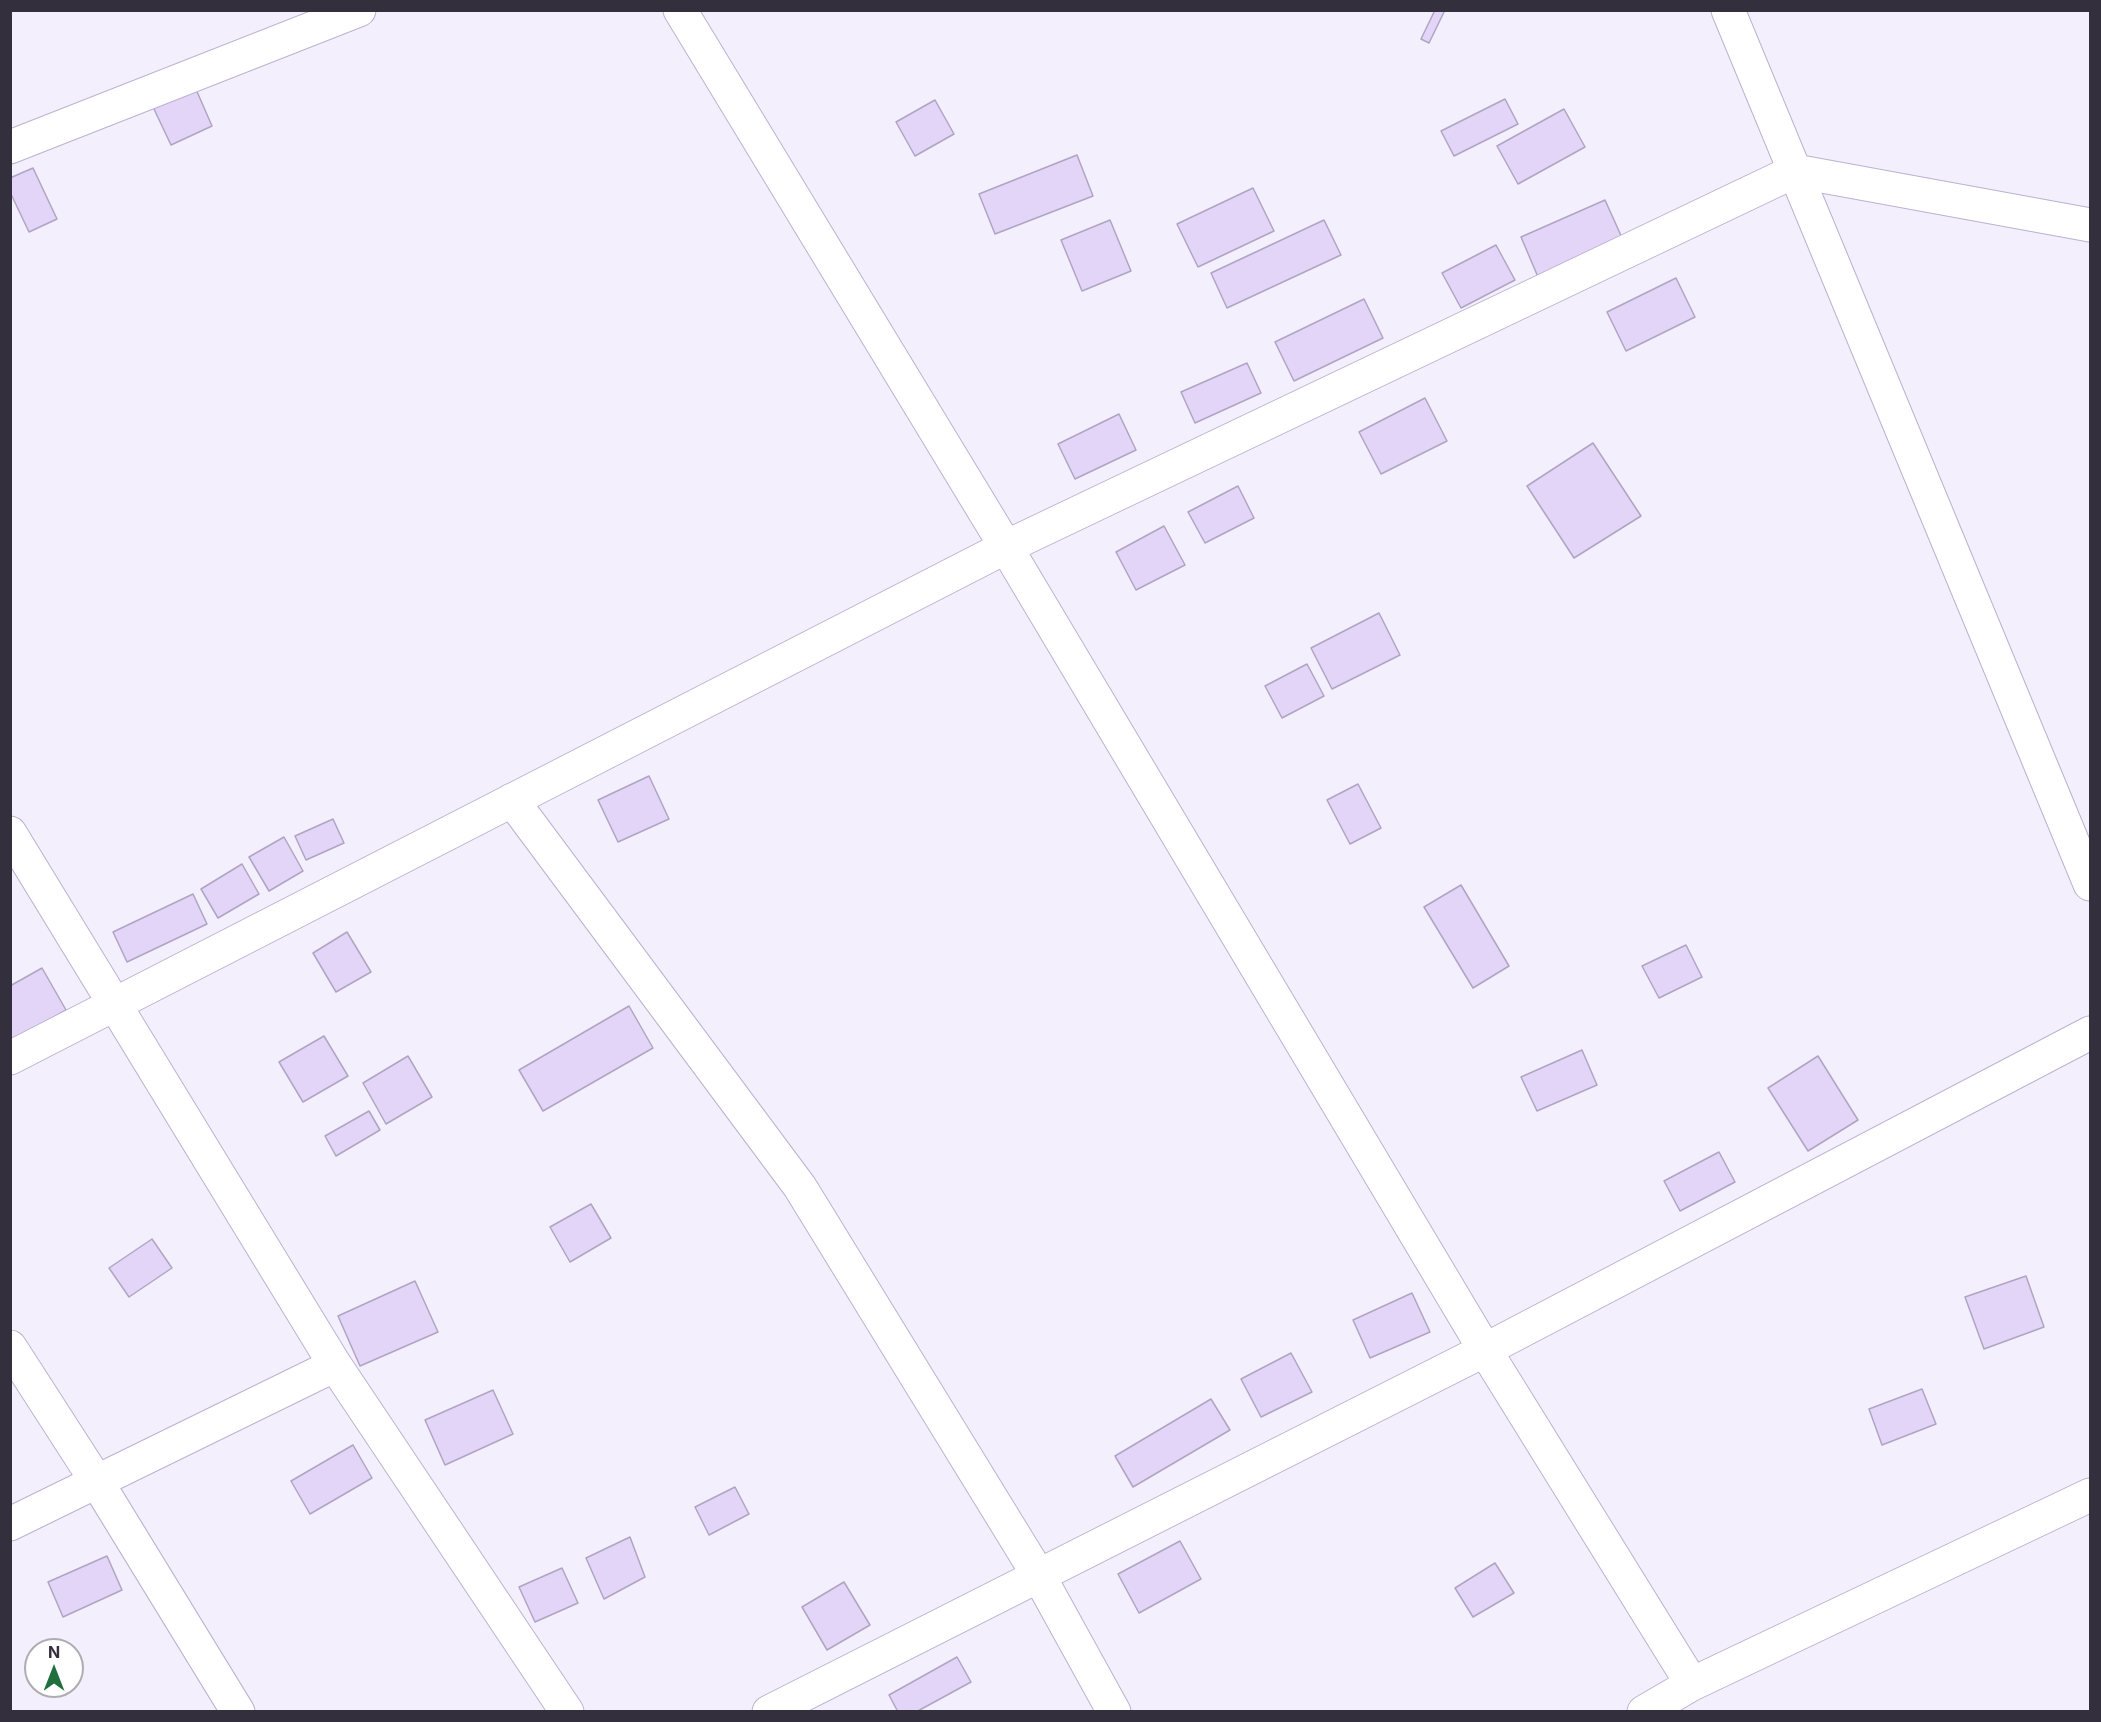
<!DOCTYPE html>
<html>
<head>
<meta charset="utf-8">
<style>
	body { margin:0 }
	#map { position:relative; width:2101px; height:1722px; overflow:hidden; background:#f4effc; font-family:Inter,sans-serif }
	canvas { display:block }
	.frame { position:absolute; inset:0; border:12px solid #342f3c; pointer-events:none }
	.north { position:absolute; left:24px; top:1638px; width:60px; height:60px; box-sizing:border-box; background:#fff; border:2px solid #aeacb1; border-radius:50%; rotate:0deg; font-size:16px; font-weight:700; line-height:24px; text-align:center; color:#342f3c }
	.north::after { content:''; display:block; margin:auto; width:21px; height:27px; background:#226f3e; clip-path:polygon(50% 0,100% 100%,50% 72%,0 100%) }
</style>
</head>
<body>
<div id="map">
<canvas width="2101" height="1722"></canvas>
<div class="frame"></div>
<div class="north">N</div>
</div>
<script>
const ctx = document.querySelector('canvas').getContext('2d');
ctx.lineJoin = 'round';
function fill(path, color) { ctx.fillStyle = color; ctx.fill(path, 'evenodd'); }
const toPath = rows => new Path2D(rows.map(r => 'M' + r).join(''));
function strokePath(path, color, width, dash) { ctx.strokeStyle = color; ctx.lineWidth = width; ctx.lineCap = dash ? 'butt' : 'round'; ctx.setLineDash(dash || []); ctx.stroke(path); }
const building = toPath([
	[1435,10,1445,10,1429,43,1421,39,1435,10],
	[195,87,212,126,171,145,153,107,195,87],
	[1505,99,1518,124,1454,156,1441,131,1505,99],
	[935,100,954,134,915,156,896,122,935,100],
	[1564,109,1585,147,1518,184,1497,146,1564,109],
	[1077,155,1093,196,995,234,979,194,1077,155],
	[33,168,57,219,29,232,10,192,10,178,33,168],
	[1253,188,1274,231,1198,267,1177,224,1253,188],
	[1605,200,1623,240,1538,277,1521,237,1605,200],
	[1110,220,1131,271,1082,291,1061,240,1110,220],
	[1324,220,1341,255,1227,308,1211,273,1324,220],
	[1496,245,1515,280,1461,308,1442,273,1496,245],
	[1676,278,1695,317,1626,351,1607,312,1676,278],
	[1364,299,1383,338,1294,381,1275,342,1364,299],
	[1247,363,1261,393,1195,423,1181,392,1247,363],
	[1425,398,1447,441,1381,474,1359,432,1425,398],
	[1119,414,1136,450,1075,479,1058,444,1119,414],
	[1593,443,1641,516,1574,558,1527,486,1593,443],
	[1238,486,1254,518,1205,543,1188,512,1238,486],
	[1164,526,1185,565,1136,590,1116,552,1164,526],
	[1379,613,1400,655,1332,689,1311,648,1379,613],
	[1307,664,1324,696,1282,718,1265,686,1307,664],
	[649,776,669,819,618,842,598,800,649,776],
	[1358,784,1381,828,1350,844,1327,800,1358,784],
	[333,819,344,843,306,860,295,836,333,819],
	[284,837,303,871,269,891,249,857,284,837],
	[242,864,259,894,218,918,201,889,242,864],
	[1461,885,1509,966,1473,988,1424,907,1461,885],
	[193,894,207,924,127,962,113,932,193,894],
	[347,932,371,972,336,992,313,953,347,932],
	[1686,945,1702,977,1659,998,1642,966,1686,945],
	[42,968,66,1010,11,1042,10,986,42,968],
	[629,1006,653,1048,543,1111,519,1070,629,1006],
	[324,1036,348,1076,303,1102,279,1062,324,1036],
	[1582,1050,1597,1085,1537,1111,1521,1077,1582,1050],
	[408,1056,432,1097,386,1124,363,1083,408,1056],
	[1818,1056,1858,1120,1808,1151,1768,1088,1818,1056],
	[369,1111,380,1130,336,1156,325,1136,369,1111],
	[1719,1152,1735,1182,1680,1211,1664,1181,1719,1152],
	[591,1204,611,1238,570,1262,550,1227,591,1204],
	[152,1239,172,1268,129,1297,109,1268,152,1239],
	[2026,1276,2044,1327,1984,1349,1965,1297,2026,1276],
	[415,1281,438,1332,360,1366,338,1316,415,1281],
	[1412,1293,1430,1332,1370,1358,1353,1320,1412,1293],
	[1291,1353,1312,1392,1261,1417,1241,1379,1291,1353],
	[1922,1389,1936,1424,1882,1445,1869,1409,1922,1389],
	[493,1390,513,1434,445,1465,425,1420,493,1390],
	[1211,1399,1230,1430,1133,1487,1115,1456,1211,1399],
	[353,1445,372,1478,310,1514,291,1481,353,1445],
	[735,1487,749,1514,709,1535,695,1507,735,1487],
	[630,1537,645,1577,604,1599,586,1558,630,1537],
	[1180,1541,1201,1579,1139,1613,1118,1574,1180,1541],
	[107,1556,122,1590,63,1617,48,1582,107,1556],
	[1495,1563,1514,1593,1473,1617,1455,1588,1495,1563],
	[562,1568,578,1603,535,1622,519,1587,562,1568],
	[844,1582,870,1625,827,1650,802,1607,844,1582],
	[957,1657,971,1682,916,1712,898,1712,889,1695,957,1657]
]);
fill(building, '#e2d5f7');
strokePath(building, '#b0a4c3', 1.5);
const minor = toPath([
	[680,10,1006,547,1485,1350,1692,1684],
	[1728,10,2090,884],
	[10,147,359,10],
	[512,800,800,1187,1039,1576,1114,1712],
	[10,833,335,1365,567,1712],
	[10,1058,1006,547,1795,171,2090,225],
	[10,1347,97,1482,238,1712],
	[10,1524,335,1365],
	[769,1712,1485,1350,2090,1033],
	[1644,1712,1692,1684,2090,1495]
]);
strokePath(minor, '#bdb1d1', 35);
strokePath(minor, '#fff', 33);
</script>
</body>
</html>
